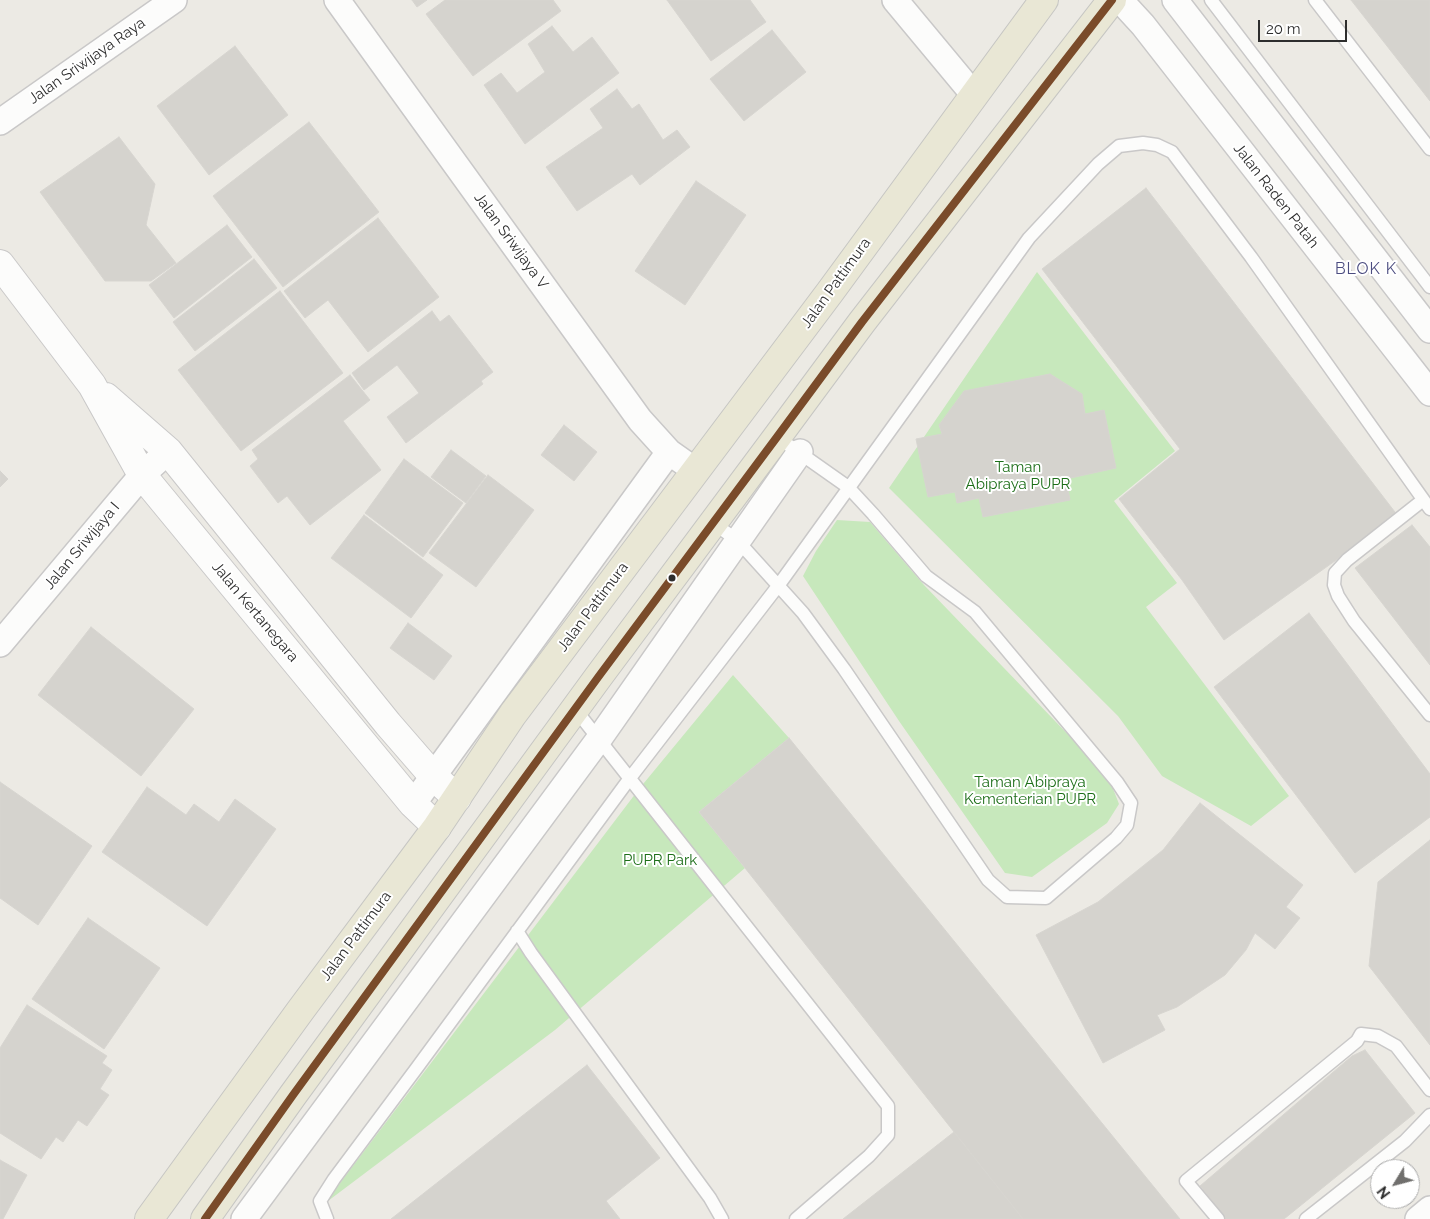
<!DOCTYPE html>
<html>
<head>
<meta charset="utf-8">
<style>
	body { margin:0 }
	#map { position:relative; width:1430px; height:1219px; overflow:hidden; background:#eceae4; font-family:Raleway,sans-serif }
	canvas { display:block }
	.north { position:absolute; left:1370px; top:1159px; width:50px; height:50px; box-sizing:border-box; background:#fff; border:1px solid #ababab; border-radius:50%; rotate:233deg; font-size:14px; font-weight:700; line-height:20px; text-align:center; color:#2d2d2d }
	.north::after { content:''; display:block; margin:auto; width:18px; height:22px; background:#706f6d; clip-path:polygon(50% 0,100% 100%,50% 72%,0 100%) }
	.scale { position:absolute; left:1258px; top:20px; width:89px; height:22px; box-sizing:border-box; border:2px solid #2d2d2d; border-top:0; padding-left:6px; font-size:15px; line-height:18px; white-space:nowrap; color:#2d2d2d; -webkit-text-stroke:4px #fff; paint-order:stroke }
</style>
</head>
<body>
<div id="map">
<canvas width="1430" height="1219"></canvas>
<div class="north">N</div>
<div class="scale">20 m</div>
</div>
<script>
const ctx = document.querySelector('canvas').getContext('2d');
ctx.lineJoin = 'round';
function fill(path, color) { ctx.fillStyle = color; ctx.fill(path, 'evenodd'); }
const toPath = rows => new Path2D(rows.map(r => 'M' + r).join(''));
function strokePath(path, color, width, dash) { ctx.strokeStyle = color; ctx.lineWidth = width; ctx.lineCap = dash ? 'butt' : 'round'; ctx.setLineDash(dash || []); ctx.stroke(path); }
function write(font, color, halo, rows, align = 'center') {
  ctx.font = font + ' Raleway,sans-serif'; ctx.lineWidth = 4; ctx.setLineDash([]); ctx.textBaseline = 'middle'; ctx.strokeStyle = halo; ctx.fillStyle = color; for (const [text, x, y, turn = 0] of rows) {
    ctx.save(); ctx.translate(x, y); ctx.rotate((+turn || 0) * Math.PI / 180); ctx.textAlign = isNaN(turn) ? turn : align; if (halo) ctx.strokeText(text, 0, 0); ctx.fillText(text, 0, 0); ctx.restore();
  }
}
fill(toPath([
	[1037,272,1175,451,1114,501,1177,583,1146,607,1289,796,1251,826,1162,776,1118,716,889,488],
	[837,520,870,522,924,585,1082,749,1110,781,1119,804,1107,823,1032,877,1005,873,899,721,803,576,816,551],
	[733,675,789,738,699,812,745,868,555,1030,324,1204,639,789]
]), '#c7e8bc');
const building = toPath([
	[412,0,427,0,417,7,412,0],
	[445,0,553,0,561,11,473,76,426,14,445,0],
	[667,0,750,0,766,22,711,61,667,0],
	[1351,0,1430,0,1430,101,1351,0],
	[552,26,573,52,592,37,619,73,525,144,484,85,501,73,517,93,545,72,528,44,552,26],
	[772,30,806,72,744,121,710,79,772,30],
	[235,46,288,115,209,175,157,106,235,46],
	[617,89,632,109,639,104,663,140,677,130,690,147,640,185,632,174,577,211,546,167,603,128,590,109,617,89],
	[309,122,379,212,283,287,213,196,309,122],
	[119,137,155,184,146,225,176,263,151,281,105,281,40,192,119,137],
	[696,181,746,215,685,305,635,271,696,181],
	[1146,188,1398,516,1224,640,1182,580,1119,499,1180,449,1042,269,1146,188],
	[378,218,439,297,368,352,328,300,305,318,284,291,378,218],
	[227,225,252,257,174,318,149,285,227,225],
	[254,259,277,288,195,351,173,322,254,259],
	[280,291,343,373,241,451,178,370,280,291],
	[432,311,440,322,449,315,493,372,481,381,483,384,406,443,387,417,419,393,397,365,364,390,352,373,432,311],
	[1050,374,1082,394,1085,414,1104,410,1116,468,1066,479,1070,500,983,517,979,498,957,503,955,492,928,497,916,439,942,434,939,425,964,391,1050,374],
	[350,375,370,400,343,421,381,470,310,525,287,496,278,503,250,466,258,459,252,450,350,375],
	[564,425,597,452,574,481,541,455,564,425],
	[451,450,486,476,466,503,431,477,451,450],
	[404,459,463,503,423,557,365,513,404,459],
	[0,471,8,479,0,487,0,471],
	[488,475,534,510,476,587,429,553,488,475],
	[364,515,443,575,411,618,331,558,364,515],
	[1412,525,1430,547,1430,665,1355,568,1412,525],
	[1309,613,1430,774,1430,817,1355,873,1214,687,1309,613],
	[408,623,452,656,434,680,390,648,408,623],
	[91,627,194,709,141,776,38,695,91,627],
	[789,738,1180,1219,1023,1219,745,868,699,812,789,738],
	[0,782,92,846,38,925,0,898,0,782],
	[147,787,186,815,194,804,219,822,235,799,276,829,207,926,102,852,147,787],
	[1200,803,1303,885,1286,907,1300,918,1275,949,1255,933,1246,950,1225,975,1177,1007,1157,1015,1165,1030,1103,1063,1036,935,1098,902,1163,850,1200,803],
	[1430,840,1430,1045,1369,966,1378,882,1430,840],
	[88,918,160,968,104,1049,32,999,88,918],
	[27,1005,107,1056,102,1063,112,1070,100,1089,109,1095,87,1126,78,1120,63,1142,56,1137,41,1159,0,1133,0,1048,27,1005],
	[1365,1050,1415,1113,1284,1219,1226,1219,1200,1186,1352,1056,1365,1050],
	[587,1065,660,1158,606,1201,620,1219,391,1219,587,1065],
	[954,1132,1023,1219,843,1219,954,1132],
	[0,1160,27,1175,3,1219,0,1219,0,1160]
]);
fill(building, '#d5d3ce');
strokePath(building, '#d7d5d0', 1);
const service = toPath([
	[1211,0,1430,287],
	[1315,0,1430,149],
	[1423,500,1347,560,1335,573,1334,585,1338,596,1354,621,1430,715],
	[713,523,737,540,803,613,844,669,988,880,1007,897,1046,898,1116,838,1127,825,1131,803,1117,782,975,612,926,576,873,514,848,487,777,437],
	[575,709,888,1106,888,1135,869,1156,796,1219],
	[517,931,531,953,710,1198,722,1219],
	[327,1219,320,1201,334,1179,416,1069,630,778,778,586,1029,238,1098,164,1119,146,1143,143,1157,145,1172,152,1251,257,1430,509],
	[1218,1219,1186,1181,1357,1041,1361,1034,1378,1036,1396,1046,1430,1090],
	[1306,1219,1405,1141,1430,1115]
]);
const minor = toPath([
	[337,0,640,420,669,452,696,471],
	[895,0,974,95],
	[1120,0,1143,25,1430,393],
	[1175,0,1430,330],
	[0,122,174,0],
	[0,644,142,475,168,451],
	[413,804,669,452],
	[244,1219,599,739,800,452],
	[1418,1219,1430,1209]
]);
const tertiary = toPath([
	[0,264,92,385,142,475,413,804,437,827],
	[106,397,168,451,388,724,434,777,457,798]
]);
const primary = toPath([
	[149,1219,300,1011,437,827,513,714,830,292,1044,0],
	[205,1219,293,1095,599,676,777,437,862,322,1112,0]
]);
strokePath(service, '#c9c8c8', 15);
strokePath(minor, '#c9c8c8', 28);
strokePath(tertiary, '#c9c8c8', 30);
strokePath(primary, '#c6c6c3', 30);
strokePath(service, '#fcfcfb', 12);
strokePath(minor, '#fcfcfb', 25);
strokePath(tertiary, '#fcfcfb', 28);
strokePath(primary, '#e9e7d5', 28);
strokePath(toPath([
	[205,1219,293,1095,599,676,777,437,862,322,1112,0]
]), '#7a4b2a', 8);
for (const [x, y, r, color] of [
	[672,578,4.5,"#2d2d2d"]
]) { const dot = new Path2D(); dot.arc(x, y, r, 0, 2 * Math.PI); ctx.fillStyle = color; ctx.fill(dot); strokePath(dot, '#fff', 2); }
write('15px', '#2d2d2d', '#fff', [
	["Jalan Sriwijaya Raya",87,61,-35],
	["Jalan Raden Patah",1276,196,52],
	["Jalan Sriwijaya V",511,241,54],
	["Jalan Pattimura",836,283,-54],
	["Jalan Sriwijaya I",82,546,-50],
	["Jalan Pattimura",593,607,-53],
	["Jalan Kertanegara",255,612,50],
	["Jalan Pattimura",356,936,-53]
]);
write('15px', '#1d6e19', '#fff', [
	["Taman",1018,467],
	["Abipraya PUPR",1018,484],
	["Taman Abipraya",1030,782],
	["Kementerian PUPR",1030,799],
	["PUPR Park",660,860]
]);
ctx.letterSpacing = '1px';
write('16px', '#4c4d80', '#fff', [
	["BLOK K",1366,269]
]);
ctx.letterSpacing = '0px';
</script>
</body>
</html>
